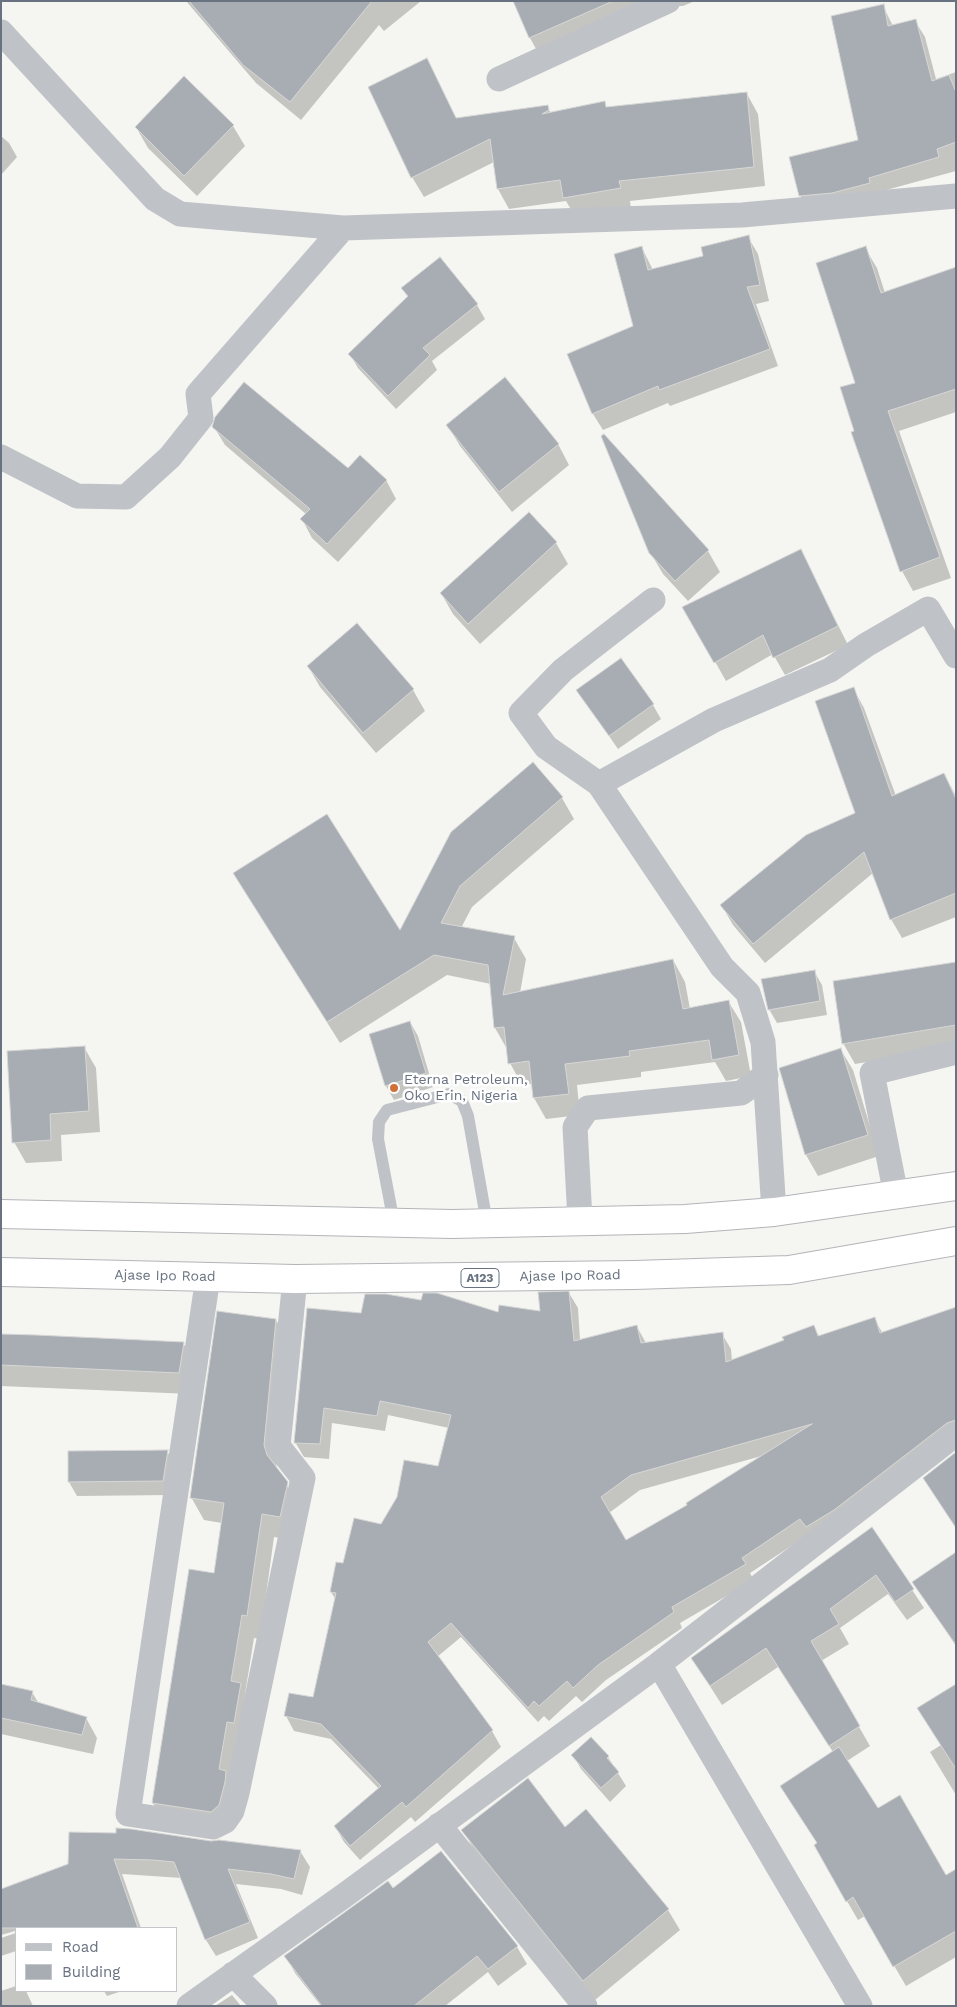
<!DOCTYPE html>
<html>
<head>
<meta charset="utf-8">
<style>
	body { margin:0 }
	#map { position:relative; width:957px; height:2007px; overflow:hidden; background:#f5f5f2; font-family:"Work Sans",sans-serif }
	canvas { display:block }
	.frame { position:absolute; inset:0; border:2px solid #687280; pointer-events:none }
	.legend { position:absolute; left:15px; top:1927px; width:162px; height:65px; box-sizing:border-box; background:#fff; border:1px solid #c3c7cc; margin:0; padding:6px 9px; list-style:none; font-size:15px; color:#687280 }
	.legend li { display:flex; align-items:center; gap:10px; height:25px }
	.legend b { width:25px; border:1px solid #c3c7cc }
</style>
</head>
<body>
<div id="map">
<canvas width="957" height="2007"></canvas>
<div class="frame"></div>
<ul class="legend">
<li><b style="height:6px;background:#bfc2c6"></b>Road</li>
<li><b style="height:14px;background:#a8adb4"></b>Building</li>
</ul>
</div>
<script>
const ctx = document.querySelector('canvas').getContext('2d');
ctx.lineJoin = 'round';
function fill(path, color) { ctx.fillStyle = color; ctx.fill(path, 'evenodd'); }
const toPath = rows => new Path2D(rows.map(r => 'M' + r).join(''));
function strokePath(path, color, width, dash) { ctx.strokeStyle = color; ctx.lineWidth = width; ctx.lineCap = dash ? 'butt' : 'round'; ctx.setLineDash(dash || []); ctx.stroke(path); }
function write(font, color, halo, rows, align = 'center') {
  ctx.font = font + ' "Work Sans",sans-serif'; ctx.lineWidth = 5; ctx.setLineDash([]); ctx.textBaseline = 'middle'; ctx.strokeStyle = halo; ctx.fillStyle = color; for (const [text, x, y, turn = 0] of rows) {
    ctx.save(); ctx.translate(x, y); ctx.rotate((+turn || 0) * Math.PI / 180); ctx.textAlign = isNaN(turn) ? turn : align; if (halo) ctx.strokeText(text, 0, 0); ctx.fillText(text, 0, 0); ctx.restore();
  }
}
fill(toPath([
	[186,1,421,1,384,31,379,25,301,120,256,83],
	[514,1,695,1,683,6,673,6,540,56,530,38],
	[883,6,893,26,915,21,925,37,936,79,956,72,956,171,809,211,800,195,859,141],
	[426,59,457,119,547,107,551,113,604,103,607,109,747,94,758,114,765,186,630,201,631,208,576,218,566,201,509,209,498,189,494,162,424,197,412,177],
	[233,126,245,146,197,196,148,148,136,127],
	[1,136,9,143,17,157,1,175],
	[748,237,758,254,769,301,756,304,778,366,670,406,668,403,603,430,593,414,569,354,635,326,642,248,653,270,704,257],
	[865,248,877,268,885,293,956,269,956,412,899,431,951,578,913,591,902,571,856,432,857,383],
	[440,259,477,305,485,319,432,361,437,370,396,409,358,368,350,354,408,298,403,289],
	[448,426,558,444,569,465,512,512,460,446],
	[214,427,386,480,396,499,338,562,312,538,302,519,306,514,225,445],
	[604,436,708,551,720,572,688,601,663,574,650,552],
	[529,514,556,543,568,564,480,644,453,614,441,593],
	[801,551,848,645,785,675,773,654,726,681,684,607],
	[357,625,413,690,425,711,376,753,320,687,308,666],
	[853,688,864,708,896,796,944,774,956,796,956,917,902,938,891,919,873,873,765,963,733,925,722,906,856,814],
	[578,691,653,705,661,719,618,749],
	[533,763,562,798,574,819,472,907,461,928,514,938,526,959,520,993,673,960,685,982,690,1009,728,1001,741,1022,751,1076,726,1081,715,1062,641,1072,641,1077,577,1085,580,1115,546,1119,534,1098,532,1084,522,1085,510,1063,507,1049,495,1028,491,984,447,975,340,1043,247,895,400,932],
	[956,955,956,1043,946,1049,855,1064,843,1043,956,963],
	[814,971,822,985,827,1015,777,1023,769,1009],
	[410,1022,418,1036,433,1087,394,1100,386,1086,370,1035],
	[84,1047,96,1068,100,1132,61,1135,62,1161,26,1163,14,1142],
	[841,1050,853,1070,879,1156,818,1176,806,1155,781,1069],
	[569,1293,578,1308,580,1340,637,1327,646,1343,722,1334,731,1349,732,1361,785,1341,813,1327,820,1337,874,1318,883,1334,956,1308,956,1438,750,1573,754,1580,680,1623,682,1628,606,1680,582,1702,576,1696,549,1721,544,1716,538,1722,461,1637,437,1657,492,1731,501,1747,415,1822,411,1817,360,1860,344,1842,335,1826,379,1789,331,1739,294,1731,286,1716,314,1699,336,1600,331,1592,344,1565,439,1467,449,1428,388,1415,385,1431,332,1423,329,1459,304,1457,295,1442,362,1315,541,1312],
	[765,1455,688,1505,626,1542,609,1513,640,1490],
	[276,1320,289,1343,276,1469,300,1506,293,1540,274,1537,260,1639,254,1638,245,1694,232,1828,166,1826,153,1803,215,1574,222,1523,204,1520,191,1497],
	[1,1336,183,1343,196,1365,191,1394,1,1386],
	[167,1451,175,1465,171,1495,77,1496,69,1482],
	[872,1529,924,1608,907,1620,888,1594,840,1628,849,1644,821,1661,870,1746,847,1761,878,1809,946,1877,956,1871,956,1957,906,1986,865,1916,858,1920,815,1846,818,1844,781,1786,833,1752,778,1667,722,1705,692,1658],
	[956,1557,956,1646,914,1583],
	[956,1685,956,1795,930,1752,941,1745],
	[1,1686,32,1692,39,1704,86,1718,97,1738,93,1754,1,1734],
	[573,1755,608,1757,626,1786,610,1802,581,1769],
	[586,1811,668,1910,680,1930,595,2000,474,1850,463,1830,565,1829],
	[211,1842,300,1851,310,1867,302,1895,281,1889,236,1884,258,1938,216,1956,206,1940,182,1878,122,1874,141,1928,16,1928,16,1951,1,1956,1,1938,16,1933,15,1931,1,1935,1,1890,69,1865],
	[441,1853,517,1947,527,1964,498,1986,488,1972,445,2006,321,2006,295,1973,286,1956,393,1890],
	[16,1986,16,1991,26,1991,33,2006,1,2006,1,1991],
	[104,1991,122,1991,107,1996],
	[232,1995,241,2006,215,2006]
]), '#0003');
const building = toPath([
	[189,1,372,1,290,102,243,65,189,1],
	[513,1,613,1,529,38,513,1],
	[884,4,888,26,916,19,932,81,949,75,956,92,956,142,937,149,939,157,869,178,870,183,832,193,799,196,789,157,858,140,831,16,884,4],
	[427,58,456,118,548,105,549,110,542,114,605,101,606,107,747,92,754,167,619,181,621,188,563,198,560,180,497,189,490,139,411,178,368,87,427,58],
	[184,76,234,125,184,176,135,127,184,76],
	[749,235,760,285,747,287,770,349,659,390,658,386,592,414,567,354,633,326,614,254,642,246,648,270,703,256,701,247,749,235],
	[866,246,881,293,956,267,956,389,888,411,940,557,900,572,851,432,854,431,840,387,855,383,816,263,866,246],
	[440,257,478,304,423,348,430,355,388,396,348,354,408,296,401,288,440,257],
	[505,377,559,444,499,492,446,425,505,377],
	[244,382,348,468,360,455,387,480,327,544,300,519,310,509,212,427,215,417,244,382],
	[604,434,709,550,675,581,649,553,601,436,604,434],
	[529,512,557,542,468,624,440,593,529,512],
	[801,549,838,626,773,658,763,635,714,663,682,607,801,549],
	[357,623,414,689,363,733,307,666,357,623],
	[621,658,654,704,609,736,576,690,621,658],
	[854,687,892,796,944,773,956,799,956,893,890,920,864,852,753,944,720,905,806,835,855,813,815,701,854,687],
	[533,762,563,797,460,886,441,923,515,936,503,995,673,959,683,1009,729,1000,739,1055,712,1060,709,1040,629,1051,630,1056,565,1064,569,1094,533,1098,529,1061,508,1064,504,1027,494,1028,488,965,434,955,327,1022,233,873,327,814,400,930,451,832,533,762],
	[956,962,956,1025,842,1044,833,981,956,962],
	[815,970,820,1001,768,1010,761,979,815,970],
	[410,1021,426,1073,385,1086,369,1034,410,1021],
	[85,1046,89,1111,50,1114,51,1140,12,1143,7,1051,85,1046],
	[841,1048,868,1135,805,1155,779,1068,841,1048],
	[569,1291,574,1341,637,1325,641,1343,723,1332,726,1362,784,1340,782,1337,814,1325,818,1336,875,1317,880,1333,956,1307,956,1420,947,1423,834,1510,806,1527,800,1519,742,1558,746,1564,672,1607,674,1612,598,1665,573,1688,567,1681,539,1706,534,1701,528,1708,451,1623,428,1642,493,1730,406,1807,402,1802,350,1846,334,1826,381,1786,321,1724,284,1716,289,1693,313,1697,336,1593,330,1592,336,1562,343,1563,354,1518,381,1524,397,1497,404,1460,438,1466,451,1415,380,1401,377,1416,324,1408,320,1444,294,1443,307,1308,361,1313,365,1294,386,1294,421,1300,423,1293,437,1293,498,1312,499,1305,540,1311,538,1292,569,1291],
	[812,1424,686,1503,687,1505,626,1540,601,1497,631,1475,812,1424],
	[217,1311,276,1319,264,1445,267,1455,288,1482,280,1517,262,1514,247,1616,242,1615,231,1681,241,1683,234,1723,227,1722,219,1769,226,1771,225,1782,219,1805,211,1812,152,1803,189,1569,214,1573,224,1503,190,1498,217,1311],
	[1,1334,36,1335,184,1342,179,1373,1,1365,1,1334],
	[168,1450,163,1481,68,1482,68,1451,168,1450],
	[956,1452,956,1528,923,1478,956,1452],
	[872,1527,914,1589,895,1602,876,1575,830,1609,839,1624,811,1641,860,1726,829,1746,766,1648,710,1686,691,1658,872,1527],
	[956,1552,956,1645,912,1582,956,1552],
	[1,1684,33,1691,31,1700,87,1717,82,1735,1,1718,1,1684],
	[956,1684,956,1769,917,1708,956,1684],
	[591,1737,609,1756,607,1758,619,1772,601,1788,571,1755,591,1737],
	[839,1747,878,1808,900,1795,946,1875,956,1869,956,1931,893,1967,853,1897,846,1902,814,1845,817,1843,780,1786,839,1747],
	[528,1778,565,1827,586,1809,669,1909,583,1981,461,1830,528,1778],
	[116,1828,131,1829,211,1841,219,1840,301,1850,294,1879,271,1874,228,1869,250,1922,205,1940,174,1862,153,1860,114,1859,138,1928,1,1928,1,1889,68,1864,69,1832,116,1833,116,1828],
	[441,1851,518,1946,488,1969,477,1956,414,2006,322,2006,284,1956,388,1881,393,1888,441,1851]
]);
fill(building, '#a8adb4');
strokePath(building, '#d6d7d5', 1);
const highway = toPath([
	[1,1214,452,1224,685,1219,774,1212,956,1186],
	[1,1272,295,1279,635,1275,789,1270,956,1241]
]);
strokePath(highway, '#b2b5b8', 30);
strokePath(toPath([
	[394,1223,378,1139,379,1122,387,1110,449,1094,462,1101,468,1116,487,1223]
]), '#bfc2c6', 12);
strokePath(toPath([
	[1,32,155,199,180,214,343,228,742,215,956,196],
	[499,79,668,1],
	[1,457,77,496,126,497,170,457,201,418,198,394,343,228],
	[653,600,563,670,521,713,546,747,599,784,722,967,748,993,763,1042,774,1212],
	[599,784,714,720,830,670,866,645,928,609,956,656],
	[896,1195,872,1073,956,1052],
	[580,1220,575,1127,588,1108,741,1093,766,1075],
	[208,1277,128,1814,213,1827,225,1821,232,1811,237,1793,303,1478,278,1446,295,1279],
	[659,1664,860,2006],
	[439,1825,585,2006],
	[233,1974,265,2006],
	[189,2006,345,1895,659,1664,956,1434]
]), '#bfc2c6', 25);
strokePath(highway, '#fff', 28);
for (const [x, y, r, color] of [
	[394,1088,5,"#cf7039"]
]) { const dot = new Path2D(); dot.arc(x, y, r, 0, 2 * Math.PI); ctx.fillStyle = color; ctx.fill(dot); strokePath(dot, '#fff', 2); }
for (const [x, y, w] of [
	[480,1278,38]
]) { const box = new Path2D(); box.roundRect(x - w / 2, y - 9.5, w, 19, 4); ctx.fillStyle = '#fff'; ctx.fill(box); strokePath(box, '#687280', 1); }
write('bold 12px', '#687280', null, [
	["A123",480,1278]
]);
write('14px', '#687280', '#fff', [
	["Eterna Petroleum,",404,1080],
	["Oko Erin, Nigeria",404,1096]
], 'left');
write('14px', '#687280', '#fff', [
	["Ajase Ipo Road",165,1276,1],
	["Ajase Ipo Road",570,1276,-1]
]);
</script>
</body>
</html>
